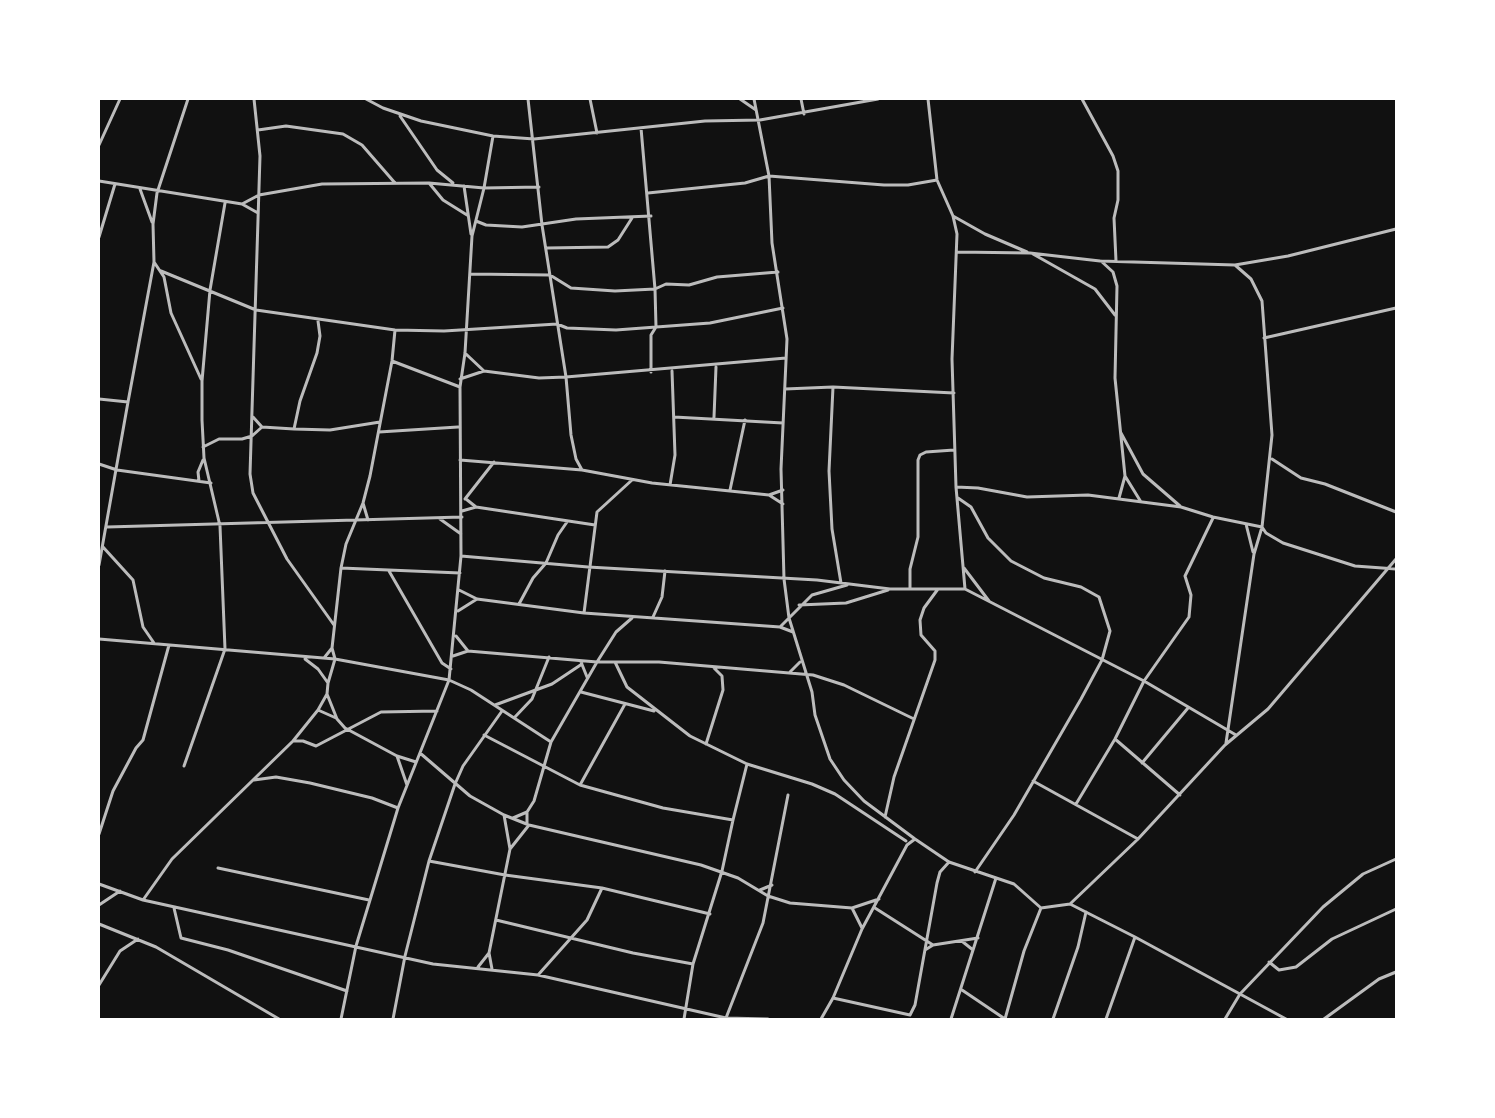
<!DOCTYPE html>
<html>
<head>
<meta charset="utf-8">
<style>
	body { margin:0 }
	#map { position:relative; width:1495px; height:1118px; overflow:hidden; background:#111; font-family:"Sofia Sans Condensed",sans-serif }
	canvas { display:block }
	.frame { position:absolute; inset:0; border:100px solid #fff; pointer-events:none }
</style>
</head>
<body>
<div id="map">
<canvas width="1495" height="1118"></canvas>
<div class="frame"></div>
</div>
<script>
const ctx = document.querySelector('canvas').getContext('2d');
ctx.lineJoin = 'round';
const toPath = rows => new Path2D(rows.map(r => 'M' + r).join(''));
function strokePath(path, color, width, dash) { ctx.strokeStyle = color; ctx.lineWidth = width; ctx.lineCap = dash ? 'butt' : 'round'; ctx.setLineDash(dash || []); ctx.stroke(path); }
strokePath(toPath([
	[254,99,260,156,250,474,253,493,287,559,334,625],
	[366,99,383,108,421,121,493,136,534,139,705,121,760,120,878,99],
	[528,99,542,225,566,377,571,435,576,459,582,470],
	[590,99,597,133],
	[740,99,756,110],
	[754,99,769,176,772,243,787,339,781,469,784,579,789,618,812,692,815,715,830,759,844,780,864,801,915,839,949,862,1014,884,1041,908,1070,904,1138,839,1225,745,1268,709,1396,559],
	[801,99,804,114],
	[928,99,937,180,953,216,957,234,952,359,956,487,965,589],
	[1082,99,1113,156,1118,171,1118,200,1114,218,1116,261],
	[400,116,437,170,453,183],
	[641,128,655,289,656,327,651,335,651,372],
	[258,130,286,126,343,134,362,145,395,183],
	[99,145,120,99],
	[99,181,242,204,258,213],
	[429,183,443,200,467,215],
	[464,186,471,234],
	[140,189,152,222],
	[648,193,745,183,769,176,884,185,908,185,937,180],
	[242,204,259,195,322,184,429,183,484,188,539,187],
	[953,216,985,234,1027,252],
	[476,221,486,225,522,227,576,219,651,216],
	[99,237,115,184],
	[547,248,608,247,618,240,632,218],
	[957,252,1030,253,1100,261,1235,265,1288,256,1396,229],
	[1033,254,1095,289,1115,315],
	[1101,261,1113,272,1117,286,1115,378,1125,476,1119,498],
	[154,262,164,277,171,313,201,379],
	[161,271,256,310,395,330,444,331,557,324,567,328,616,330,710,323,783,308],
	[470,274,550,275,571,288,615,291,655,289,666,284,689,285,717,277,778,272],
	[1264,338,1396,308],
	[466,354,484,371],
	[392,361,460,387],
	[460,379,484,371,539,378,566,377,786,358],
	[833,387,829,471,832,529,841,583],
	[785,389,833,387,954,393],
	[99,399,128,402,154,262,153,224,157,193,188,99],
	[253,417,262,427,294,429,330,430,380,422],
	[674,417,783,423],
	[714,417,716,367],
	[294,429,300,401,317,353,320,336,318,321],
	[379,432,458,427],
	[1121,433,1143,474,1180,506],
	[203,447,219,439,242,439,252,436,262,427],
	[1272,459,1301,478,1325,484,1396,512],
	[460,460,582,470,652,483,769,495,783,504],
	[99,464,117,470,211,483],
	[1125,476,1141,502],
	[199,481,198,472,203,460],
	[670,485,675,455,672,371],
	[956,487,978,488,1027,497,1088,495,1181,507,1213,517,1262,527,1266,533,1283,543,1355,566,1396,569],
	[730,490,745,420],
	[769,495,783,490],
	[958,498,971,507,988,538,1011,561,1044,578,1081,587,1099,597,1110,631,1102,660,1081,699,1014,815,975,872],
	[465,499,494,462],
	[466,499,476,507],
	[363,503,368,520],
	[462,511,476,507,595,525],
	[440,519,461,534],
	[1246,524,1253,552],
	[107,527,462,517],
	[103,547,133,580,143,627,154,643],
	[461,556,588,567,817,580,890,589,965,589,1144,681,1236,735],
	[99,565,128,402],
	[341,568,460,573],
	[964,568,989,601],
	[389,571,442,663,451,669],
	[910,588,910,569,918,537,918,460,920,455,926,452,954,450],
	[459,590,477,599,584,613,780,627,793,632],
	[519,604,533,578,546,563,558,535,567,522],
	[799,605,846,603,888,590],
	[458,611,477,599],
	[584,613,597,512,632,480],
	[653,617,662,597,665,571],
	[780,627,812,595,847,585],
	[456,636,468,651],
	[99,639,335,659,449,680,471,690,551,742],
	[453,656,468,651,597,662,659,662,813,675,844,685,914,719],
	[324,658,332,648],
	[581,662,587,677],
	[615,662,627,687,690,736,747,764,812,784,835,794,906,841],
	[790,672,800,662],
	[328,683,335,659,332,648,341,568,346,544,363,503,370,476,392,361,395,330],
	[581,692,654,711],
	[327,694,337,719,345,728,397,756,416,762],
	[495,705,552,684,582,664],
	[318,710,336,718],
	[514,718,532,699,549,657],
	[484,735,580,785,663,808,733,820,722,871,693,964,684,1019],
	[1115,739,1180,795],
	[293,741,303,741,316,746,381,712,437,711],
	[1226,743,1254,554,1262,527,1272,435,1262,301,1251,279,1235,265],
	[706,744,723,690,722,676,714,668],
	[420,753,470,796,504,815,529,825,701,865,738,878,768,896,790,903,852,908,879,899],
	[397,756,407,785],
	[1142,763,1188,708],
	[184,766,225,649,220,526,204,458,202,420,202,381,210,290,225,203],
	[254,780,276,777,310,783,372,798,398,808],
	[1033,781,1138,839],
	[580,785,625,704],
	[1076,804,1115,739,1144,681,1189,617,1191,595,1185,576,1213,518],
	[527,812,527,824],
	[885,817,894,777,935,660,935,651,921,635,920,620,924,608,938,589],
	[513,818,527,812,534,801,551,742,597,662,616,632,632,618],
	[733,820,747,764],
	[99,834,113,791,136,748,143,740,169,645],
	[510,849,529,825],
	[429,861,505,875,602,888,710,914],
	[218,868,369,900],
	[99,884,143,900,433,964,538,975,726,1018,768,1019],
	[760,890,772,885],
	[143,900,172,859,293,741,318,710,327,694,328,683,318,669,305,659],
	[1070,904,1135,937,1106,1019],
	[99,905,120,891],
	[174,908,181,938,228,950,347,991],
	[852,908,862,928],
	[875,908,933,945],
	[496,920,633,953,693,964],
	[99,924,156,947,279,1019],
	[1135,937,1286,1019],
	[963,942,973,950],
	[925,950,933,945,978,938],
	[1269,962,1279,970,1296,967,1332,939,1396,909],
	[478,967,489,953],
	[492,969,489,953,510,849,504,815],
	[538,975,587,920,602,888],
	[99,985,120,951,138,939],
	[962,990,1005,1019],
	[833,998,910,1015,915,1005,937,883,940,872,949,862],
	[726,1018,763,923,788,795],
	[341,1019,356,946,398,808,449,680,461,556,460,387,465,353,472,236,484,188,493,136],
	[393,1019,405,956,429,861,455,784,463,766,502,711],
	[821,1019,833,998,862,929,907,845,915,839],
	[951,1019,996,878],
	[1005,1019,1024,951,1041,908],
	[1053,1019,1078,947,1086,912],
	[1225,1019,1240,994,1323,907,1363,874,1396,859],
	[1324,1019,1379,979,1396,972]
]), '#bcbcbc', 3);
</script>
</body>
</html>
